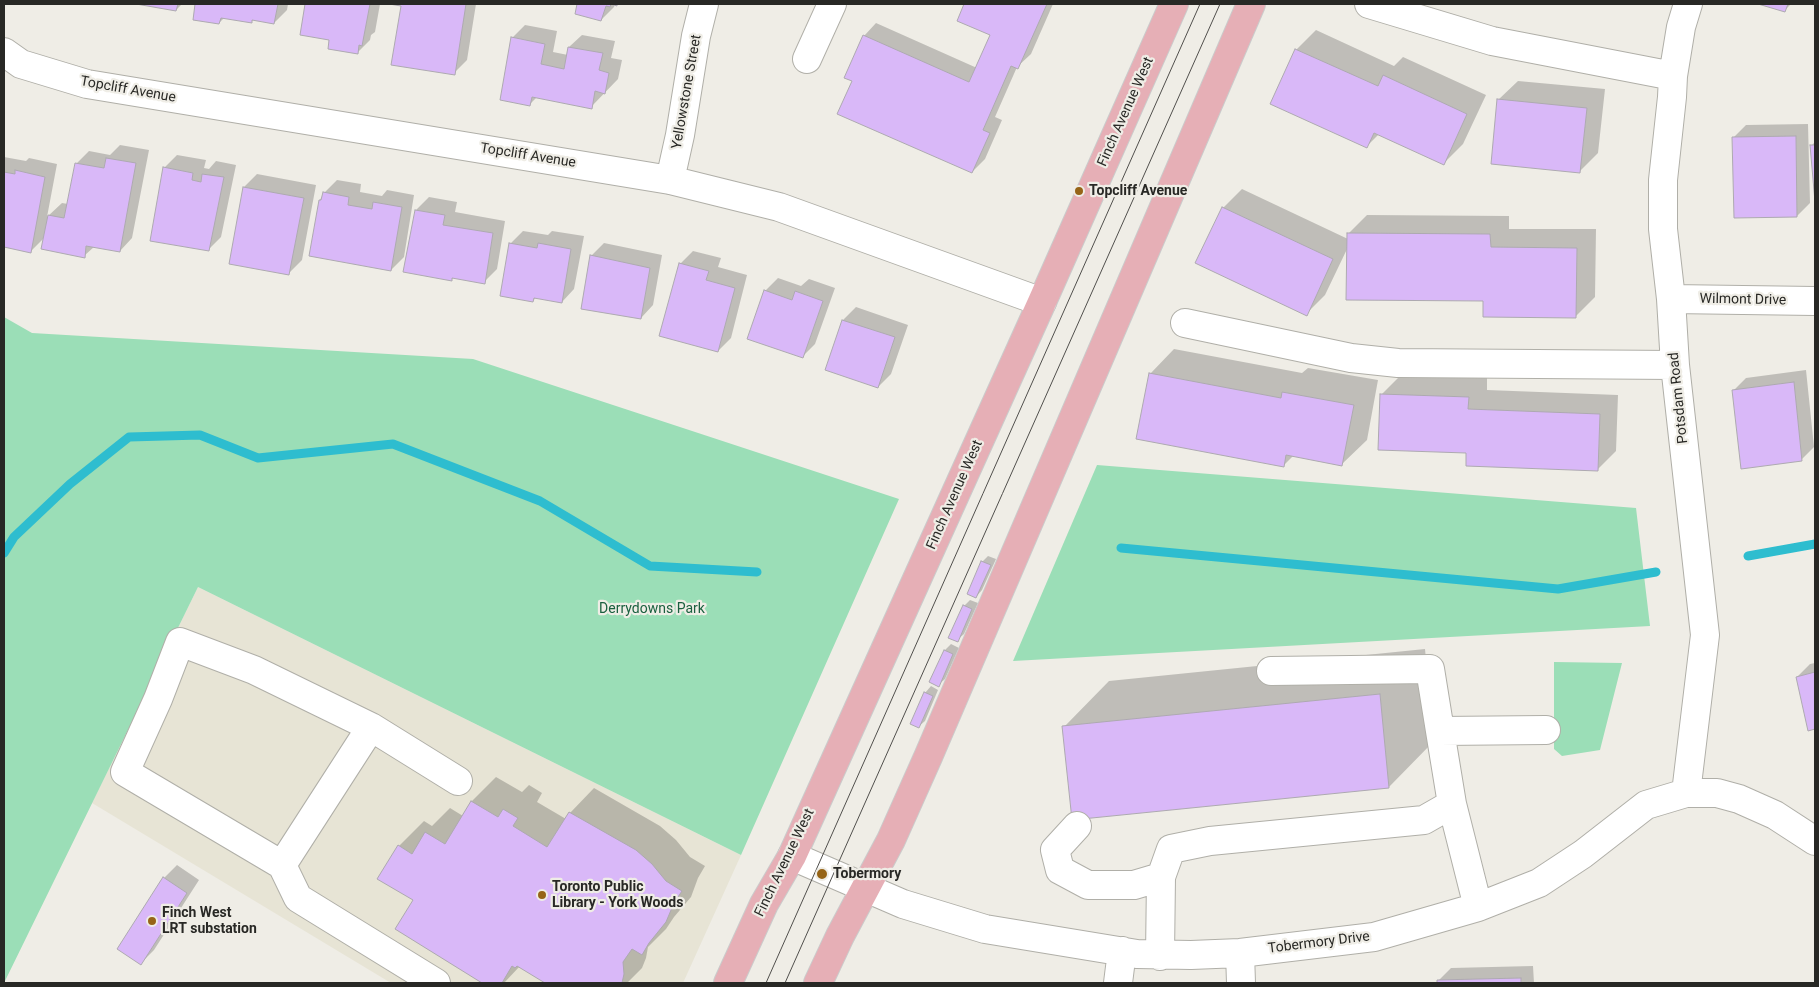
<!DOCTYPE html>
<html>
<head>
<meta charset="utf-8">
<style>
	body { margin:0 }
	#map { position:relative; width:1819px; height:987px; overflow:hidden; background:#efede6; font-family:Roboto,sans-serif }
	canvas { display:block }
	.frame { position:absolute; inset:0; border:5px solid #282825; pointer-events:none }
</style>
</head>
<body>
<div id="map">
<canvas width="1819" height="987"></canvas>
<div class="frame"></div>
</div>
<script>
const ctx = document.querySelector('canvas').getContext('2d');
ctx.lineJoin = 'round';
function fill(path, color) { ctx.fillStyle = color; ctx.fill(path, 'evenodd'); }
const toPath = rows => new Path2D(rows.map(r => 'M' + r).join(''));
function strokePath(path, color, width, dash) { ctx.strokeStyle = color; ctx.lineWidth = width; ctx.lineCap = dash ? 'butt' : 'round'; ctx.setLineDash(dash || []); ctx.stroke(path); }
function write(font, color, halo, rows, align = 'center') {
  ctx.font = font + ' Roboto,sans-serif'; ctx.lineWidth = 4.5; ctx.setLineDash([]); ctx.textBaseline = 'middle'; ctx.strokeStyle = halo; ctx.fillStyle = color; for (const [text, x, y, turn = 0] of rows) {
    ctx.save(); ctx.translate(x, y); ctx.rotate((+turn || 0) * Math.PI / 180); ctx.textAlign = isNaN(turn) ? turn : align; if (halo) ctx.strokeText(text, 0, 0); ctx.fillText(text, 0, 0); ctx.restore();
  }
}
fill(toPath([
	[198,587,741,855,683,983,391,983,92,803]
]), '#e7e4d5');
fill(toPath([
	[4,317,32,333,473,359,899,499,741,855,198,587,4,983],
	[1097,465,1636,508,1650,626,1013,661],
	[1554,662,1622,663,1600,750,1562,756,1554,749]
]), '#9bdeb7');
fill(toPath([
	[143,4,182,4,176,10],
	[197,4,288,4,287,10,274,23,254,19,251,22,225,17,219,23,194,19],
	[307,4,380,4,375,32,371,35,370,40,357,53,330,39,302,34],
	[396,4,476,4,467,60,454,73,402,5],
	[579,4,617,4,615,4,614,7,601,20,576,13],
	[965,4,1053,4,1031,54,1017,67,995,117,1002,120,985,159,972,172,854,80,864,36,876,23,977,68,991,34,958,20],
	[1762,4,1791,4,1785,10],
	[525,25,557,31,553,52,568,55,569,47,582,35,615,41,611,58,622,60,618,79,591,107,537,97,530,104,512,38],
	[1316,30,1394,66,1403,57,1486,95,1463,144,1444,163,1379,134,1367,146,1272,103,1297,49],
	[1518,81,1605,89,1598,153,1579,172,1498,100],
	[1808,124,1810,203,1797,216,1733,138,1746,125],
	[1815,142,1815,188,1811,146],
	[120,145,149,150,132,238,120,251,95,246,84,256,45,237,31,251,4,245,4,157,26,161,29,158,57,164,47,217,62,203,68,204,76,164,89,151,110,155],
	[177,155,206,160,204,168,209,169,216,161,236,165,221,237,208,250,164,168],
	[257,174,316,185,302,260,289,273,231,263,244,187],
	[337,180,361,184,360,192,382,196,387,190,414,195,404,257,391,270,320,200,324,193],
	[1242,189,1348,239,1348,234,1367,215,1509,216,1509,229,1596,229,1595,297,1576,316,1485,300,1348,247,1325,295,1306,314,1223,208],
	[429,197,457,202,455,212,505,221,497,269,484,282,454,277,452,279,416,210],
	[523,231,548,235,552,231,584,236,574,289,562,302,536,297,533,301,510,244],
	[604,243,662,255,653,305,641,318,591,256],
	[693,251,721,258,718,267,747,275,731,338,718,351,680,264],
	[778,278,801,286,809,279,835,288,815,344,802,357,765,291],
	[856,307,908,325,891,374,878,387,843,320],
	[1174,349,1302,373,1308,368,1378,380,1367,440,1342,464,1294,455,1283,466,1150,374],
	[1806,370,1814,447,1801,460,1733,391,1746,378],
	[1401,375,1487,378,1487,390,1618,395,1616,451,1597,470,1468,452,1382,394],
	[988,556,996,559,982,590,976,597,982,562],
	[970,600,978,603,964,634,957,640,964,606],
	[951,644,959,648,945,679,938,685,945,650],
	[1425,649,1434,741,1389,787,1064,727,1109,681],
	[1815,663,1815,728,1809,729,1797,677,1810,664],
	[931,686,938,690,925,721,918,727,925,693],
	[496,777,522,792,529,785,542,793,537,802,566,819,570,813,594,788,660,826,676,840,690,857,705,866,698,878,691,897,674,917,666,929,648,947,646,958,642,968,627,983,547,983,520,966,504,983,484,983,396,929,414,900,379,878,399,846,424,821,432,826,450,808,463,816,472,801],
	[177,865,199,880,154,950,141,963,164,878],
	[1533,966,1534,983,1438,983,1438,981,1451,968]
]), '#0003');
strokePath(toPath([
	[1121,548,1558,589,1656,572],
	[4,553,14,537,70,484,129,437,200,435,258,458,393,444,540,501,650,566,757,572],
	[1748,556,1815,544]
]), '#2ebdcf', 9);
const building = toPath([
	[136,4,178,4,176,11,136,4],
	[195,4,278,4,274,24,252,20,252,23,221,18,219,24,193,20,195,4],
	[305,4,370,4,362,46,359,45,358,54,328,49,329,40,300,35,305,4],
	[389,4,466,4,455,75,391,65,401,6,389,4],
	[577,4,617,4,617,6,611,4,610,7,606,6,601,21,575,14,577,4],
	[964,4,1047,4,1018,69,1011,66,983,130,990,133,972,173,837,114,852,81,844,78,863,35,969,82,990,35,957,21,964,4],
	[1758,4,1788,4,1785,12,1758,4],
	[511,37,545,44,541,64,564,69,568,47,603,53,599,70,609,73,605,94,595,91,592,109,532,97,530,106,500,100,511,37],
	[1295,49,1378,86,1383,75,1467,114,1444,165,1374,133,1367,148,1270,104,1295,49],
	[1497,99,1587,108,1580,173,1491,164,1497,99],
	[1796,136,1797,217,1734,218,1732,137,1796,136],
	[1810,145,1815,145,1815,202,1810,145],
	[106,158,136,163,120,252,86,246,85,258,41,249,48,215,64,218,75,163,104,168,106,158],
	[163,167,193,173,192,180,201,182,202,174,224,177,209,251,150,241,163,167],
	[15,170,45,177,31,253,4,247,4,172,15,174,15,170],
	[243,187,304,198,289,275,229,264,243,187],
	[323,192,349,197,348,205,372,209,373,202,402,207,391,271,309,256,319,200,321,200,323,192],
	[1222,207,1333,259,1307,316,1195,263,1222,207],
	[415,210,445,215,443,225,493,233,485,284,452,278,452,281,403,272,415,210],
	[1347,233,1490,234,1491,247,1577,248,1576,318,1483,317,1483,301,1346,300,1347,233],
	[509,243,537,248,538,243,571,249,562,303,534,298,533,302,500,296,509,243],
	[590,255,650,268,641,319,581,309,590,255],
	[679,263,709,271,706,280,735,288,718,352,659,336,679,263],
	[764,290,792,300,795,291,823,301,803,358,747,339,764,290],
	[842,320,895,337,878,388,825,370,842,320],
	[1149,373,1281,398,1282,392,1354,405,1342,466,1286,455,1284,467,1136,439,1149,373],
	[1794,382,1802,461,1741,469,1732,390,1794,382],
	[1380,394,1469,397,1468,409,1600,414,1598,471,1466,466,1466,453,1378,450,1380,394],
	[981,561,991,565,976,598,967,594,981,561],
	[963,605,972,609,958,642,948,638,963,605],
	[944,650,953,654,939,687,929,682,944,650],
	[1815,672,1815,729,1808,731,1796,677,1815,672],
	[924,692,933,696,919,728,910,724,924,692],
	[1380,694,1389,788,1072,820,1062,726,1380,694],
	[471,801,498,817,503,809,518,818,513,826,547,847,569,812,636,850,652,864,666,881,682,891,674,903,666,922,649,943,642,955,632,949,623,962,624,974,622,983,545,983,517,966,515,968,512,966,502,983,482,983,395,929,413,900,377,879,398,845,412,854,425,832,445,844,471,801],
	[163,877,187,893,141,965,117,949,163,877],
	[1521,978,1521,983,1437,983,1437,980,1521,978]
]);
fill(building, '#d9b8f8');
strokePath(building, '#ada9b0', 1);
const minor = toPath([
	[1369,4,1492,41,1673,76],
	[4,52,21,64,87,84,670,180,779,207,1042,302],
	[807,59,832,4],
	[670,180,680,135,696,36,704,4],
	[1671,299,1815,301],
	[1185,323,1351,358,1398,363,1675,365],
	[1271,671,1430,669,1440,731],
	[371,727,254,670,180,642,158,699,125,772,282,865,298,898,436,983],
	[1686,793,1705,635,1675,365,1671,299,1663,229,1663,180,1672,97,1673,76,1681,27,1688,4],
	[1077,826,1055,850,1060,870,1088,885,1134,885,1161,877,1171,849,1210,841,1424,820,1452,804],
	[792,856,903,904,985,929,1137,954,1191,955,1240,953,1374,937,1478,907,1539,883,1583,854,1646,805,1686,793,1717,793,1739,799,1775,815,1815,841],
	[282,865,371,727,458,781],
	[1478,907,1452,804,1440,731,1546,730],
	[1240,953,1241,983],
	[1160,956,1161,877],
	[1118,983,1122,951]
]);
const major = toPath([
	[728,983,764,904,792,856,1042,302,1174,4],
	[818,983,840,936,891,840,928,757,1251,4]
]);
strokePath(minor, '#b0afa8', 30);
strokePath(major, '#cbcbcb', 30);
strokePath(minor, '#fff', 28);
strokePath(major, '#e6afb6', 28);
strokePath(toPath([
	[766,983,1200,4],
	[785,983,1220,4]
]), '#504f4c', 1);
for (const [x, y, r, color] of [
	[1079,191,5,"#966417"],
	[822,874,6,"#966417"],
	[542,895,5,"#966417"],
	[152,921,5,"#966417"]
]) { const dot = new Path2D(); dot.arc(x, y, r, 0, 2 * Math.PI); ctx.fillStyle = color; ctx.fill(dot); strokePath(dot, '#efede6', 2); }
write('14px', '#282825', '#efede6', [
	["Topcliff Avenue",128,90,10],
	["Yellowstone Street",687,92,-80],
	["Finch Avenue West",1126,112,-66],
	["Topcliff Avenue",528,156,9],
	["Wilmont Drive",1743,300,1],
	["Potsdam Road",1679,398,-96],
	["Finch Avenue West",955,495,-66],
	["Finch Avenue West",785,863,-64],
	["Tobermory Drive",1319,943,-7]
]);
write('bold 14px', '#282825', '#efede6', [
	["Topcliff Avenue",1089,191],
	["Tobermory",833,874],
	["Toronto Public",552,887],
	["Library - York Woods",552,903],
	["Finch West",162,913],
	["LRT substation",162,929]
], 'left');
write('14px', '#1a603f', '#efede6', [
	["Derrydowns Park",652,609]
]);
</script>
</body>
</html>
